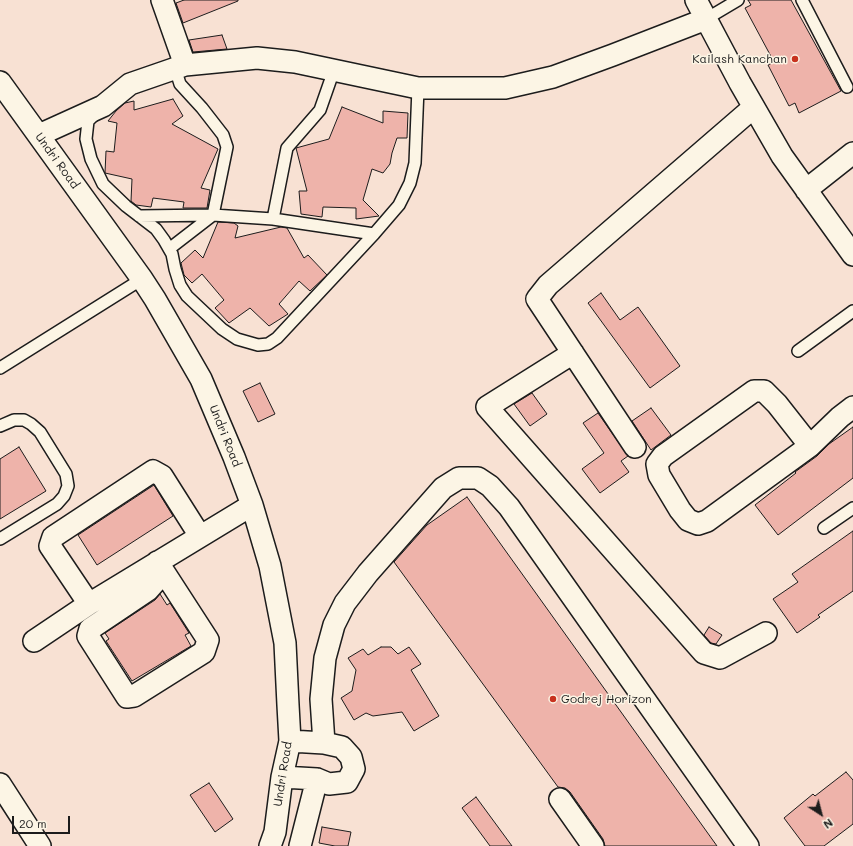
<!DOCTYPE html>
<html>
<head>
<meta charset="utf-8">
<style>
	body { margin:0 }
	#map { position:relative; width:853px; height:846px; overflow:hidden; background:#f8e1d3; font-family:Mali,sans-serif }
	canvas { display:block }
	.north { position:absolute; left:801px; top:794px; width:40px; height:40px; -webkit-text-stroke:3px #fcf5e5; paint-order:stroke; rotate:144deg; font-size:11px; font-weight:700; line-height:16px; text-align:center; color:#1c1c1c }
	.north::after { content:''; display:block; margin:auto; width:14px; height:18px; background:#1c1c1c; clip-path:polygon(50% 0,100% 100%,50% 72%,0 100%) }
	.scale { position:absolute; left:12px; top:816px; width:58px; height:18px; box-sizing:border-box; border:2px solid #1c1c1c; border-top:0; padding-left:5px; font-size:12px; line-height:14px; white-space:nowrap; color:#1c1c1c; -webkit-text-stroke:3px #fcf5e5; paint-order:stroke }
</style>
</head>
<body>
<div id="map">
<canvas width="853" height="846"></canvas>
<div class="north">N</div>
<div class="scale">20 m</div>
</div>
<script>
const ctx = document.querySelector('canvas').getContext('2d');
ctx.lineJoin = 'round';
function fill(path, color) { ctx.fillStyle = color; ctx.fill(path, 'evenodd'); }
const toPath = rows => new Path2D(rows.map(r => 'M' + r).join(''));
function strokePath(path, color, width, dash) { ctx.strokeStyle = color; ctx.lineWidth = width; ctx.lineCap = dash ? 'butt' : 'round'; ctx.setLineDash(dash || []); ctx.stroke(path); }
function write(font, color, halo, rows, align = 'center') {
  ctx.font = font + ' Mali,sans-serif'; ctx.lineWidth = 3; ctx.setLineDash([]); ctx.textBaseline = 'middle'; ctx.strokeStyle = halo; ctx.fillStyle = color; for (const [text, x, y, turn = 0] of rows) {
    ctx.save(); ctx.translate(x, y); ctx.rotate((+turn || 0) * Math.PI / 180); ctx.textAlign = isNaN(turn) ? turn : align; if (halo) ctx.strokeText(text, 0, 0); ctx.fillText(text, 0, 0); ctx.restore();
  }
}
const building = toPath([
	[184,0,238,0,238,1,183,23,176,3,184,0],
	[748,0,791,0,841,91,799,113,795,103,789,106,768,65,774,62,745,8,751,5,748,0],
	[222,35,227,49,193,52,189,40,222,35],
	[173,99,183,116,172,124,218,149,201,188,210,190,207,208,183,208,184,202,153,198,151,207,136,205,131,201,132,179,105,173,106,151,114,152,117,123,108,121,116,111,125,103,134,101,134,110,173,99],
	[342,107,383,123,383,111,408,113,407,138,397,138,392,153,390,164,383,173,372,169,363,200,379,216,356,219,356,208,323,207,322,217,301,214,299,191,307,191,296,148,329,139,342,107],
	[218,222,234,223,238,226,235,238,281,227,287,228,304,258,308,255,327,275,310,291,299,281,279,304,288,314,269,326,250,308,229,323,215,308,224,300,202,274,192,283,184,275,181,263,195,250,203,258,218,222],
	[601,293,620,320,638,307,680,366,650,388,588,303,601,293],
	[260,383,275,414,258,422,243,391,260,383],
	[532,393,547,414,530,426,514,404,532,393],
	[651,408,671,435,651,450,632,421,651,408],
	[598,413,628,456,621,461,629,472,600,493,582,469,604,453,583,423,598,413],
	[853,427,853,478,778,535,755,505,796,473,795,472,817,456,829,444,853,427],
	[19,447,46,491,0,519,0,459,19,447],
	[154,485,173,516,97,565,78,535,154,485],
	[467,497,717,846,605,846,603,839,570,792,565,788,558,787,394,562,427,525,467,497],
	[853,531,853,591,818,615,820,617,797,633,773,599,798,582,792,574,853,531],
	[160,594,167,605,170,603,189,633,185,635,191,646,132,681,106,641,109,639,105,633,155,600,160,594],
	[709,627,722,635,716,644,711,643,704,635,709,627],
	[381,647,391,647,398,654,409,647,421,664,411,670,439,716,414,731,402,712,373,716,366,713,354,720,341,698,352,691,356,670,348,658,363,649,368,655,381,647],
	[846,772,853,780,853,824,824,846,805,846,784,818,813,794,815,796,846,772],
	[209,783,233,819,215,832,190,795,209,783],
	[476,797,512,846,490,846,462,808,476,797],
	[322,827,351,832,348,846,335,846,319,843,322,827]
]);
fill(building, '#eeb3aa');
strokePath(building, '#1c1c1c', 1);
const lane = toPath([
	[802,0,847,87],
	[706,19,738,0],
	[96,113,88,121,86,139,91,159,103,184,126,206,156,229,164,240,172,254,175,269,180,285,187,296,222,329,237,339,258,345,268,344,277,338,374,234,399,205,410,183,415,163,418,88],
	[139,216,213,215,273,219,374,234],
	[273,219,287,148,320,110,334,70],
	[169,249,213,215,227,147,223,135,202,108,180,84,175,68],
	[798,351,853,311],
	[0,368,142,279],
	[0,426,14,420,24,420,31,424,40,432,66,474,68,486,64,496,57,504,0,539],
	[824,528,853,508]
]);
const street = toPath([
	[162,0,185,65],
	[696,0,740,83,782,156,853,255],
	[0,82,142,279,155,299,201,379,234,457,252,505,270,566,285,643,288,705,290,741,282,777,275,832,270,846],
	[39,135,103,106,130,84,185,65,257,58,295,62,418,88,505,88,553,77,613,55,706,19],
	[806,190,853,153],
	[573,353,487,407,704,653,720,658,766,633],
	[810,446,777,404,764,391,754,391,663,456,657,464,659,475,680,510,688,520,698,524,707,521,810,446,840,417,853,407],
	[635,447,537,299,548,285,754,107],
	[157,562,164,572,148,590,90,629,88,636,127,697,134,696,204,652,208,640,164,572],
	[89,604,50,546,53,537,153,471,162,476,200,536],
	[34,641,89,604,252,505],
	[290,741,324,743,321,699,325,658,334,625,345,603,368,573,443,488,459,478,478,478,490,486,509,507,748,846],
	[282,777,317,779],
	[0,784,40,846],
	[560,799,593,846],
	[300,846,317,779,329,784,347,782,354,769,351,757,342,747,324,743]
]);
strokePath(lane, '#1c1c1c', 14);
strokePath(street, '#1c1c1c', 24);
strokePath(lane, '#fcf5e5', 11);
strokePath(street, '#fcf5e5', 21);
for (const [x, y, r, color] of [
	[795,59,4,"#c8321e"],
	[553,699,4,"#c8321e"]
]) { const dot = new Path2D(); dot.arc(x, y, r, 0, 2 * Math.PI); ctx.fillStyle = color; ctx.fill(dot); strokePath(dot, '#fcf5e5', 1.5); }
write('12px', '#1c1c1c', '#fcf5e5', [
	["Kailash Kanchan",787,59],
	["Godrej Horizon",561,699,"left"]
], 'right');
write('12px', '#1c1c1c', '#fcf5e5', [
	["Undri Road",57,161,54],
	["Undri Road",225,436,68],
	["Undri Road",283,774,-81]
]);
</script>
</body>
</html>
